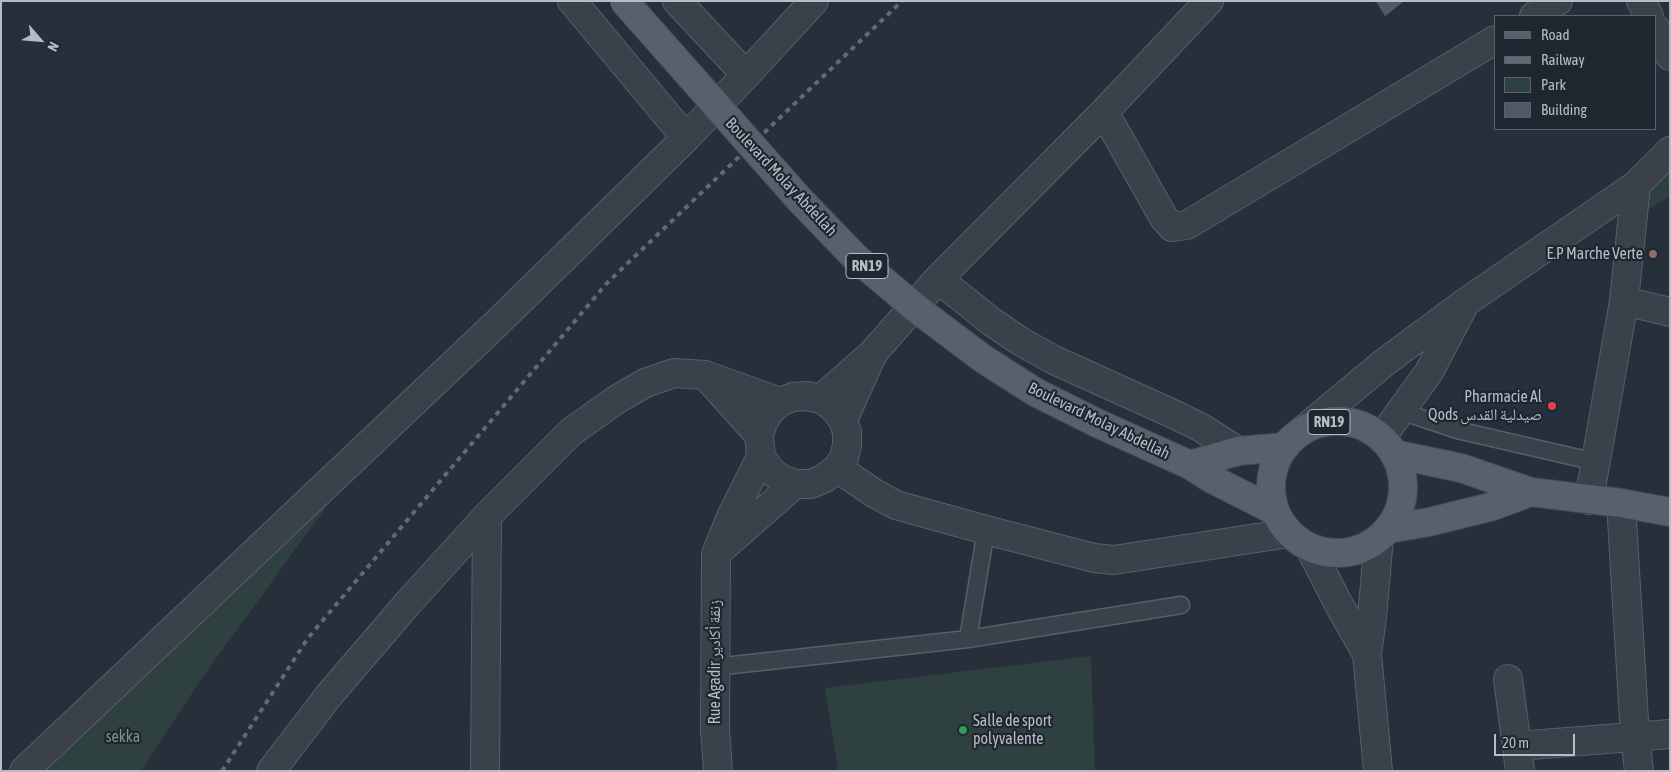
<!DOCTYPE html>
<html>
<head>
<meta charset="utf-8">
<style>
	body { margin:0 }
	#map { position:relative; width:1671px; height:772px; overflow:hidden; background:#272f3a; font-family:"Asap Condensed",sans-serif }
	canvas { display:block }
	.frame { position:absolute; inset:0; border:2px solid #b6bcc6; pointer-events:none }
	.legend { position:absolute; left:1494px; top:15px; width:162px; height:115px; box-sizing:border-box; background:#1f2630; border:1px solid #5b626c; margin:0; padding:6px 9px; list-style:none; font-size:15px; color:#b6bcc6 }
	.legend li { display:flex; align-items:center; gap:10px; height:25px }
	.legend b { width:25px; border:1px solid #5b626c }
	.north { position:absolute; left:15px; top:15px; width:50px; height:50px; -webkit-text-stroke:4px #1f2630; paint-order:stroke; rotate:117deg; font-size:14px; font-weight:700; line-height:20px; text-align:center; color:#b6bcc6 }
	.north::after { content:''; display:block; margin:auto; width:18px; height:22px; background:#b6bcc6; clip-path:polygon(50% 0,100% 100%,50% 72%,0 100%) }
	.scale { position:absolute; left:1494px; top:734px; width:81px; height:22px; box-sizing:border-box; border:2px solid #b6bcc6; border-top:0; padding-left:6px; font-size:15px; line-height:18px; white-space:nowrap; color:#b6bcc6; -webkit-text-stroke:4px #1f2630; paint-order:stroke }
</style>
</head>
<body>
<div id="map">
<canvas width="1671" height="772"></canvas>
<div class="frame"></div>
<ul class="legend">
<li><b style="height:6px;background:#58606b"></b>Road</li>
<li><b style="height:6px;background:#626a76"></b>Railway</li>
<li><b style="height:14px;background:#2f4041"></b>Park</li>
<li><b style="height:14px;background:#505865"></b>Building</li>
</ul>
<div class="north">N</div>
<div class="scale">20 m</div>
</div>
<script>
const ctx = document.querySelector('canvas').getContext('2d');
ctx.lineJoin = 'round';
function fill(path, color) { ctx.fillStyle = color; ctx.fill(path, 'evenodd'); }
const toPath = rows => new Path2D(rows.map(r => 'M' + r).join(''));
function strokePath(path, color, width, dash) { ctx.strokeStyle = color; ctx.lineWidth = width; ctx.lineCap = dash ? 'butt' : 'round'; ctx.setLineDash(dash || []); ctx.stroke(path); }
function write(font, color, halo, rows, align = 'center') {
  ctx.font = font + ' "Asap Condensed","Noto Naskh Arabic",sans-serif'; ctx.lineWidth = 4.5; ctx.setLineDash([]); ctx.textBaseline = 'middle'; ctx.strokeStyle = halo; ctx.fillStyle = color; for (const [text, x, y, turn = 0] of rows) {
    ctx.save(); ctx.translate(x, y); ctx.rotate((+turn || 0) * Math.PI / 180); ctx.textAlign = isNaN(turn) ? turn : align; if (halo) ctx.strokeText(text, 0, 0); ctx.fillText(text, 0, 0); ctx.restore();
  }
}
fill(toPath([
	[1670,145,1670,196,1615,231,1626,181],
	[334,496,202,678,141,771,42,771],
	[1091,656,1095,771,838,771,825,688]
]), '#2f4041');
const building = toPath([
	[1375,1,1405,1,1385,17,1375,1]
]);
fill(building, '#505865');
strokePath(building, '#212832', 1);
const lane = toPath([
	[1400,411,1457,430,1596,462],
	[968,639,986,530],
	[715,667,968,639,1181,605]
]);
const street = toPath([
	[572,1,686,138],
	[677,1,746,75],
	[1641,1,1649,16],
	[1534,16,1558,1],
	[1655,28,1670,56],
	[1104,112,1164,218,1172,227,1187,225,1495,40],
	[938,279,992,322,1020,341,1054,360,1171,413,1200,427,1238,451],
	[1624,301,1670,312],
	[873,353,938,279,1104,112,1209,1],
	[821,399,873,353,843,420],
	[1302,431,1385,362,1466,302,1636,185,1670,151],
	[759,435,705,375,780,402],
	[1381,438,1429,372,1463,307],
	[837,468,874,493,896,505,986,530,1094,558,1114,560,1289,533],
	[1589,500,1624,301,1636,185],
	[1621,503,1635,737,1639,771],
	[1310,548,1338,603,1367,654],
	[721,549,795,484],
	[1508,679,1520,771],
	[1517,746,1670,734],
	[24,771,495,325,686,138,746,75,814,1],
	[271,771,330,694,408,603,487,516,571,432,616,400,645,383,674,373,705,375],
	[485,771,487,516],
	[718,771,715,730,716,554,731,517,761,457,759,435,763,422,770,411,780,402,793,397,807,396,821,399,834,408,843,420,847,432,847,445,844,458,837,468,825,478,811,484,795,484,781,479,770,470,761,457],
	[1378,771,1367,654,1372,617,1379,538]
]);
const primary = toPath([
	'1271 487a66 66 0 1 1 132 0a66 66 0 1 1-132 0Z',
	[1394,454,1461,468,1531,492,1621,503,1670,512],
	[1170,456,1190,465,1212,479,1275,511],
	[1190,465,1238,451,1285,447],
	[1388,529,1429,522,1490,507,1531,492]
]);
strokePath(lane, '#585f69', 19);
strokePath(street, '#585f69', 30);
strokePath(primary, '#434a54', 30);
strokePath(lane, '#3a414b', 16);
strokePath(street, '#3a414b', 28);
strokePath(primary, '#58606b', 28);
strokePath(toPath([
	[222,771,308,638,607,283,902,1]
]), '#626a76', 4, [5, 5]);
const primaryBridge = toPath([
	[624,1,800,200,855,257,917,309,982,358,1035,392,1097,423,1170,456]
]);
strokePath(primaryBridge, '#434a54', 30, []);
strokePath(primaryBridge, '#58606b', 28);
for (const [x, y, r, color] of [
	[1653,254,5,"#8d6e63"],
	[1552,406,5,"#e0444e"],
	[963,730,5,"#2e9e5b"]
]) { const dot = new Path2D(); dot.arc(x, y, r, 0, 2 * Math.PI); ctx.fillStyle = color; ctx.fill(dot); strokePath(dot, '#1f2630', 2); }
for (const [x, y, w] of [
	[867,266,42],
	[1329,422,42]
]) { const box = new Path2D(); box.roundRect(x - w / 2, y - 12.5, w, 25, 4); ctx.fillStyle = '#1f2630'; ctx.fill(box); strokePath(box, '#b6bcc6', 1); }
write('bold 15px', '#b6bcc6', null, [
	["RN19",867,266],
	["RN19",1329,422]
]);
write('16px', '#b6bcc6', '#1f2630', [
	["Boulevard Molay Abdellah",781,177,47],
	["Boulevard Molay Abdellah",1099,421,26],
	["Rue Agadir زنقة أكادير",715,662,-90]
]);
write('16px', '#b6bcc6', '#1f2630', [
	["E.P Marche Verte",1643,254],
	["Pharmacie Al",1542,397],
	["Qods صيدلية القدس",1542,415],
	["Salle de sport",973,721,"left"],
	["polyvalente",973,739,"left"]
], 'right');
write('16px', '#779980', '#1f2630', [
	["sekka",123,737]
]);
</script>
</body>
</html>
